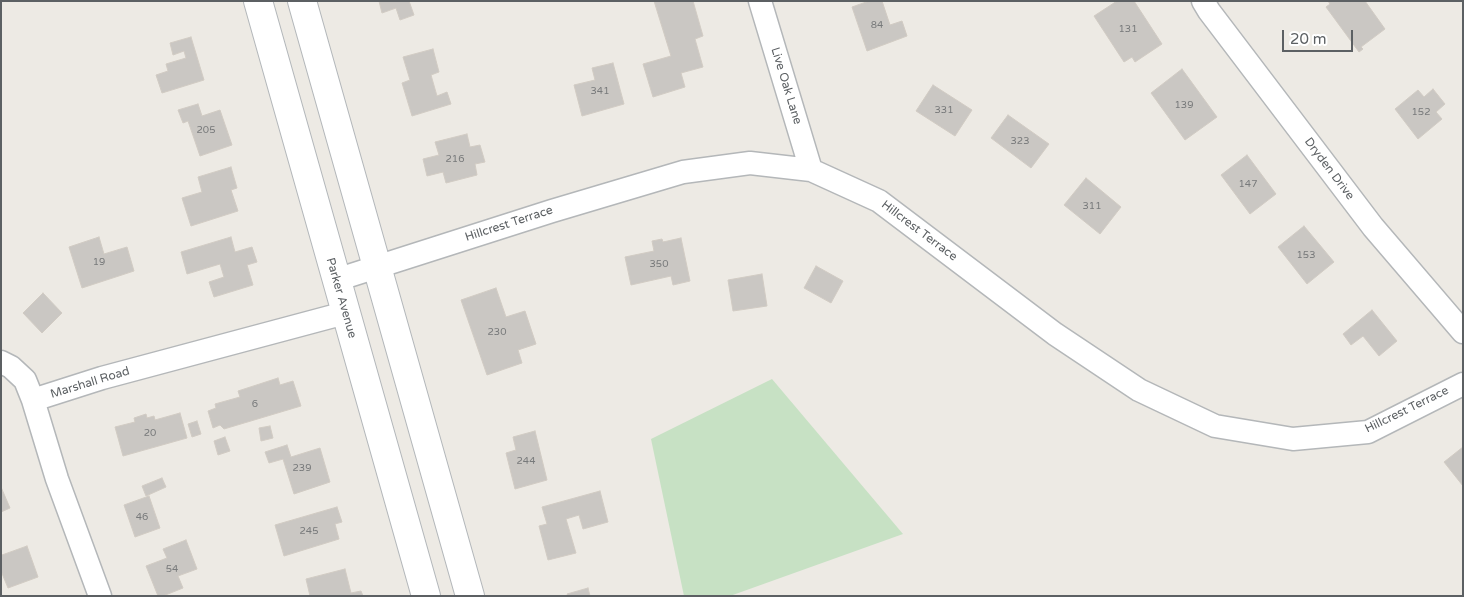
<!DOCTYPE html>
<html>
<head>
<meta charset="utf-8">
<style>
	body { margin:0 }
	#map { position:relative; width:1464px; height:597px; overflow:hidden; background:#edeae4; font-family:"Varela Round",sans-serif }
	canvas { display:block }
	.frame { position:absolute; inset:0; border:2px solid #5c6063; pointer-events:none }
	.scale { position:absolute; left:1282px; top:30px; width:71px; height:22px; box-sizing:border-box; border:2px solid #5c6063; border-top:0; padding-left:6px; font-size:15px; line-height:18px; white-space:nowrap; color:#5c6063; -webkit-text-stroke:4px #fff; paint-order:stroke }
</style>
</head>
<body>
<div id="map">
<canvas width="1464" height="597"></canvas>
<div class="frame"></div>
<div class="scale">20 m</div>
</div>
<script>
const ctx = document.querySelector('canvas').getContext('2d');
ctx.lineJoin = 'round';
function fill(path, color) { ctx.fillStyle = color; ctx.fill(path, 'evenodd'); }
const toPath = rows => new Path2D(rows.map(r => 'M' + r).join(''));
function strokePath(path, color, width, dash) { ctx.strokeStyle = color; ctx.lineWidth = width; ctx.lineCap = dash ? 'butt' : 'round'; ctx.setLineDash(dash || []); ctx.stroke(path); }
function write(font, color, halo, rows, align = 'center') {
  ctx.font = font + ' "Varela Round",sans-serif'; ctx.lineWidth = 4; ctx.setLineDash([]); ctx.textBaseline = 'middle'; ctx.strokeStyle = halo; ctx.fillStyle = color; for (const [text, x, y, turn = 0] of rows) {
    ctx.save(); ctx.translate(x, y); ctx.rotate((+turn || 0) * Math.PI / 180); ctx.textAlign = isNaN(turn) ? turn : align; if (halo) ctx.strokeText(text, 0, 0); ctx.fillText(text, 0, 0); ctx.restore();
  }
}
fill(toPath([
	[772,379,903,534,730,596,684,596,651,439]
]), '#c7e1c4');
const building = toPath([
	[379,1,409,1,414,15,400,20,396,8,382,13,379,1],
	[654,1,693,1,703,36,695,39,703,67,681,73,685,87,653,97,643,64,671,56,654,1],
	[869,1,882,1,890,25,902,21,907,36,867,51,852,7,869,1],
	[1117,1,1134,1,1162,44,1135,62,1132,57,1124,62,1094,16,1117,1],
	[1328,1,1365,1,1385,29,1361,47,1363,49,1359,52,1326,7,1330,4,1328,1],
	[191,37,204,80,162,93,156,75,168,71,166,64,186,58,184,51,173,55,170,43,191,37],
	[433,49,439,72,431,75,437,96,447,92,451,104,412,116,402,83,410,80,403,57,433,49],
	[613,63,624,104,582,116,574,85,595,80,592,68,613,63],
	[1182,69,1217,117,1185,140,1151,93,1182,69],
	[933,85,972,110,955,136,916,111,933,85],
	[1433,89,1445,104,1436,112,1442,119,1418,139,1395,109,1418,90,1424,97,1433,89],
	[198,104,202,116,220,110,232,145,200,156,188,121,183,123,178,110,198,104],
	[1008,115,1049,144,1031,168,991,138,1008,115],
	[467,134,470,147,480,145,485,162,475,164,477,175,446,183,443,172,427,176,423,159,439,155,435,142,467,134],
	[1247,155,1276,194,1250,214,1221,175,1247,155],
	[231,167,237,188,231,190,238,211,191,226,182,198,202,192,198,177,231,167],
	[1086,178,1121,207,1100,234,1064,205,1086,178],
	[1304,226,1334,262,1307,284,1278,247,1304,226],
	[99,237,104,254,127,247,134,271,82,288,69,247,99,237],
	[231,237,235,252,252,247,257,262,247,265,253,285,214,297,209,282,224,277,220,264,187,274,181,252,231,237],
	[681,238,690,281,673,285,671,276,631,285,625,257,654,251,652,241,662,239,663,242,681,238],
	[816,266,843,281,831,303,804,288,816,266],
	[762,274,767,306,733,311,728,280,762,274],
	[496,288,506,317,525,311,536,344,518,350,522,363,487,375,461,300,496,288],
	[43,293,62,313,42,333,23,313,43,293],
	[1372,310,1397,341,1379,356,1363,336,1351,345,1343,334,1372,310],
	[278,378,280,385,293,381,301,406,224,429,220,425,213,428,208,411,216,408,215,404,240,397,238,391,278,378],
	[180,413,187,438,123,456,115,427,135,422,134,418,146,414,147,418,154,416,155,420,180,413],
	[197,421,201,434,192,437,188,424,197,421],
	[270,426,273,438,261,441,259,428,270,426],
	[535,431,547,480,515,489,506,453,516,450,513,437,535,431],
	[225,437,230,451,218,455,214,441,225,437],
	[287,445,291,457,320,448,330,482,294,494,283,459,269,463,265,452,287,445],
	[1463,447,1463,486,1444,462,1463,447],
	[162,478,166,487,146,496,142,486,162,478],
	[1,487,10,508,1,512,1,487],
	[600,491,608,522,583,529,579,515,566,519,576,553,548,560,539,526,547,524,542,507,600,491],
	[149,496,160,528,135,537,124,505,149,496],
	[337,507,342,522,335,524,339,539,284,556,275,525,337,507],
	[186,540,197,569,178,576,183,588,163,596,158,596,146,566,167,558,163,549,186,540],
	[27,546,38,577,8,588,1,571,1,553,2,555,27,546],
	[345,569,351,593,361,591,363,596,310,596,306,579,345,569],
	[588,588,590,596,568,596,567,594,588,588]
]);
fill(building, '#cac7c3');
strokePath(building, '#d1cbc3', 1);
const street = toPath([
	[760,1,811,170],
	[1203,1,1209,11,1373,227,1463,332],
	[336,280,552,211,683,172,750,163,811,170,879,201,1055,334,1139,390,1215,426,1293,439,1368,432,1463,384],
	[1,362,11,367,25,380,33,400,57,479,100,596],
	[33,400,102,378,345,313]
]);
const secondary = toPath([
	[258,1,426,596],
	[302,1,470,596]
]);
strokePath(street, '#b4b7b9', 25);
strokePath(secondary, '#b3b7ba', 30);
strokePath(street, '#fff', 22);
strokePath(secondary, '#fff', 28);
write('10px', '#787a7b', null, [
	["84",877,25],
	["131",1128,29],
	["341",600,91],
	["139",1184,105],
	["331",944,110],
	["152",1421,112],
	["205",206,130],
	["323",1020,141],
	["216",455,159],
	["147",1248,184],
	["311",1092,206],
	["153",1306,255],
	["19",99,262],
	["350",659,264],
	["230",497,332],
	["6",255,404],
	["20",150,433],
	["244",526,461],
	["239",302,468],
	["46",142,517],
	["245",309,531],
	["54",172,569]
]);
write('12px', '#5c6063', '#fff', [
	["Live Oak Lane",786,86,73],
	["Dryden Drive",1329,169,53],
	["Hillcrest Terrace",509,224,-18],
	["Hillcrest Terrace",919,231,37],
	["Parker Avenue",341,298,74],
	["Marshall Road",90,383,-17],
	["Hillcrest Terrace",1407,410,-26]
]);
</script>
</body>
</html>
